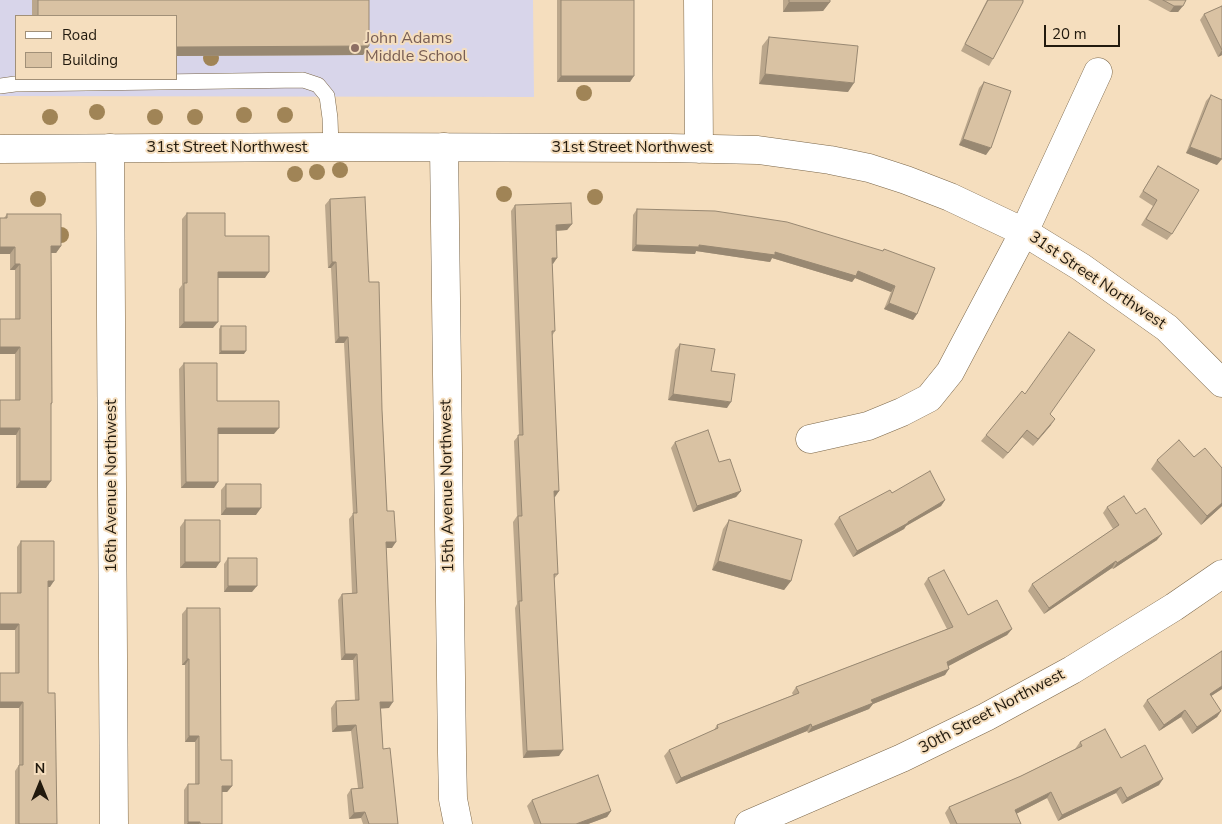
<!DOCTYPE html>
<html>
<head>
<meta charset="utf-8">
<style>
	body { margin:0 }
	#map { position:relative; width:1222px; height:824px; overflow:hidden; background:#f5debe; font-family:"Nunito Sans",sans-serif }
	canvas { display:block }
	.legend { position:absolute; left:15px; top:15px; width:162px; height:65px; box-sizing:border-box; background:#f5debe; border:1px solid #a19078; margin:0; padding:6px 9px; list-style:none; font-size:15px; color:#221a0e }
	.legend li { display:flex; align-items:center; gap:10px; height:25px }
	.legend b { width:25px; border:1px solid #a19078 }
	.north { position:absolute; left:15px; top:759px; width:50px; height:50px; -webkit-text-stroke:4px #f5debe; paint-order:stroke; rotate:0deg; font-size:14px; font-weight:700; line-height:20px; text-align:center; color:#221a0e }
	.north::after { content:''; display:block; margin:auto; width:18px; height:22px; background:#221a0e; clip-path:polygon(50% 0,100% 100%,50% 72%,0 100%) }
	.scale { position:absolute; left:1044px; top:25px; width:76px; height:22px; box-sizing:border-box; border:2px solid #221a0e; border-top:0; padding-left:6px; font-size:15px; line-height:18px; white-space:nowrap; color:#221a0e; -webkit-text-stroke:4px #f5debe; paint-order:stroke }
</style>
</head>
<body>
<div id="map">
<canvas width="1222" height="824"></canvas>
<ul class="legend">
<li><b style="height:6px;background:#fff"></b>Road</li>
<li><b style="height:14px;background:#d9c2a3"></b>Building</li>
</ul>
<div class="north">N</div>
<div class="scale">20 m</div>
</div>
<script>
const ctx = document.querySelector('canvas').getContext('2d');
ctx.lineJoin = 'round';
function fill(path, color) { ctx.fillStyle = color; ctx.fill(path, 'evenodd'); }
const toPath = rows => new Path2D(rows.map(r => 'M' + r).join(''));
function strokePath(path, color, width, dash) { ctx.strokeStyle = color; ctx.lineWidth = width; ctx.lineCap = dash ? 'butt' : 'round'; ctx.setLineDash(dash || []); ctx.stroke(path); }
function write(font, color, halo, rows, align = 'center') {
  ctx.font = font + ' "Nunito Sans",sans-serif'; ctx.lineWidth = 4; ctx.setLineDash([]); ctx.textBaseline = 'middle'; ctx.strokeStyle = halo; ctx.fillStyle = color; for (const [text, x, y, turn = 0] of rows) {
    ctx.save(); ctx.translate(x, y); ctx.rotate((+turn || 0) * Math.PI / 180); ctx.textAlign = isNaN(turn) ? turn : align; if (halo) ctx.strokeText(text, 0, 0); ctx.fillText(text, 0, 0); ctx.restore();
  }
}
fill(toPath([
	[0,0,533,0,534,97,0,96],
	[16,16,176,16,176,79,16,79]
]), '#d8d5ea');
const lane = toPath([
	[0,86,15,84,303,80,318,85,327,96,330,118,331,147]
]);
const street = toPath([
	[444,147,452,753,453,799,458,824],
	[110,148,114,824],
	[810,439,868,426,902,412,929,398,950,372,1024,232,1098,72],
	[749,824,902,758,986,717,1072,670,1174,607,1222,574]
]);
const secondary = toPath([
	[698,0,699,149],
	[0,149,331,147,669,148,758,150,830,160,869,168,906,180,950,197,1024,232,1081,267,1167,328,1222,383]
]);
strokePath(lane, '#7a6649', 16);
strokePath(street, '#7a6649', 29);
strokePath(secondary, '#7a6649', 29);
strokePath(lane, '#fff', 15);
strokePath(street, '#fff', 28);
strokePath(secondary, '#fff', 28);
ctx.fillStyle = '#a08456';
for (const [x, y] of [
	[211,58],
	[584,93],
	[97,112],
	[244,115],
	[285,115],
	[50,117],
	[155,117],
	[195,117],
	[340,170],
	[317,172],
	[295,174],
	[504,194],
	[595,197],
	[38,199],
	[61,235]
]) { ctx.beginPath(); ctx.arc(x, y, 8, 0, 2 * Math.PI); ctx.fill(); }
fill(toPath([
	[0,0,369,0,369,46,363,55,176,56,176,16,32,16,32,0],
	[557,0,634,0,630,82,557,82],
	[783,0,830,0,830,2,823,11,783,12],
	[987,0,1023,0,993,59,989,66,961,51],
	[1148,0,1186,0,1178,12,1170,12],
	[1222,6,1222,55,1218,57,1200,20,1204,14],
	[769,37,848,92,759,84,762,46],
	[984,82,986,155,959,145,979,88],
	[1211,95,1217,165,1186,153,1206,101],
	[1158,166,1172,234,1167,240,1141,225,1153,206,1139,197],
	[330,199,369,282,382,410,387,511,392,548,386,548,389,708,381,708,383,749,398,824,363,824,361,818,349,819,347,795,351,789,358,788,351,731,332,732,331,708,336,701,355,700,353,660,341,660,338,600,342,594,352,593,349,519,353,514,344,343,335,343,331,268,328,268,325,205],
	[515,205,572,224,567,230,556,231,557,258,552,264,555,331,552,336,559,491,554,497,558,574,554,579,559,756,523,758,515,608,517,604,513,522,517,516,514,441,519,435,511,211],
	[637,209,883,251,884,249,917,314,913,320,884,309,891,292,855,278,852,282,772,258,770,262,696,251,695,254,632,251,633,215],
	[187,213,225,236,265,278,218,278,213,328,179,328,179,289,182,285,182,219],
	[7,214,61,246,56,253,51,253,52,403,51,405,46,488,16,488,16,435,0,435,15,400,15,354,0,354,15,319,15,270,10,270,10,254,0,254,4,218],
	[221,326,244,354,219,354,219,329],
	[680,344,727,408,668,400,675,350],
	[184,363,217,401,274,434,218,434,214,488,181,488,179,369],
	[1050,414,1051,425,1033,446,1022,437,1003,459,981,441,986,435],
	[675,442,719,462,741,491,736,497,693,512,671,448],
	[1157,460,1222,506,1201,525,1151,469],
	[226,484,256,515,221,515,221,490],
	[892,493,945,500,941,506,906,526,904,529,853,557,834,524,839,517],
	[1107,507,1136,514,1157,540,1113,569,1112,568,1044,614,1028,591,1032,584,1113,529,1103,513],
	[185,520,216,568,180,568,180,527],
	[729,520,791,581,784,590,712,570,723,529],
	[21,541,50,587,48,587,48,693,57,824,15,824,15,771,19,765,19,708,0,708,15,673,15,630,0,630,17,593,17,547],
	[228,558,252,592,224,592,224,564],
	[928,578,968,615,1012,629,1007,635,948,666,945,675,873,704,869,709,808,733,807,731,676,784,664,756,669,750,714,730,717,725,793,695,792,693,796,687,947,629,924,584],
	[187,608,221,760,232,786,227,792,222,792,222,824,184,824,184,790,188,784,195,784,195,742,185,742,185,665,182,665,182,614],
	[1222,651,1222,689,1211,696,1221,711,1217,717,1192,734,1181,717,1159,731,1143,706,1147,700],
	[1080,742,1121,758,1159,785,1122,804,1116,793,1058,821,1047,798,1016,814,1021,824,950,824,945,813,949,807,1021,776,1075,749],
	[532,800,611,811,607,817,588,824,534,824,527,806]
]), '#bba78c');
fill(toPath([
	[789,2,830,2,823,11,783,12],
	[1174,6,1183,6,1178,12,1170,12],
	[369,46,363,55,176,56,176,47],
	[1222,50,1222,55,1218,57],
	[765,74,854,83,848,92,759,84],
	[561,76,634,76,630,82,557,82],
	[963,139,991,148,986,155,959,145],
	[1190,147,1222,159,1217,165,1186,153],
	[572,224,567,230,551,231,556,225],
	[636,245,699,245,775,252,858,271,895,286,891,292,855,278,852,282,772,258,770,262,696,251,695,254,632,251],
	[51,246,61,246,56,253,47,253],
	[0,247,15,247,10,254,0,254],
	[552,258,557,258,553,264,547,264],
	[332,262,336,262,331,268,328,268],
	[15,264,20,264,15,270,10,270],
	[218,272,269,272,265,278,213,278],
	[889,303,917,314,913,320,884,309],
	[184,322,218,322,213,328,179,328],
	[339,337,348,337,344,343,335,343],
	[0,347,20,347,15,354,0,354],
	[221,351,246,351,244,354,219,354],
	[673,394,731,402,727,408,668,400],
	[1055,419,1051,425,1033,446,1038,439],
	[0,428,20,428,16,435,0,435],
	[218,428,279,428,274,434,214,434],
	[1027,430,1022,437,1003,459,1008,453],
	[20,481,51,481,46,488,16,488],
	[186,482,218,482,214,488,181,488],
	[554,491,559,491,555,497,550,497],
	[741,491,736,497,693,512,697,506],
	[945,500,941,506,906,526,904,529,853,557,857,551],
	[1222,503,1222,506,1201,525,1207,516],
	[226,508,261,508,256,515,221,515],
	[1162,534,1157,540,1113,569,1117,563],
	[386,542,396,542,392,548,382,548],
	[718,561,791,581,784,590,712,570],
	[1116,561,1112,568,1044,614,1049,608],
	[185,562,220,562,216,568,180,568],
	[48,581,54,581,50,587,44,587],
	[228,586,257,586,252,592,224,592],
	[0,624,19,624,15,630,0,630],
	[1012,629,1007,635,943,669,947,662],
	[345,654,357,654,353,660,341,660],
	[187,659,189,659,185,665,182,665],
	[949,669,945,675,873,704,869,709,808,733,812,727,871,700],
	[1222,686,1222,689,1205,700,1210,694],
	[0,702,23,702,19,708,0,708],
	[380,702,393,702,389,708,376,709],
	[1185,710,1181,717,1159,731,1164,725],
	[1221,711,1217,717,1192,734,1197,727],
	[811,724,807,731,676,784,681,778],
	[356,725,351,731,332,732,337,726],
	[189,736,199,736,195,742,185,742],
	[563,750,559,756,523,758,527,751],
	[1163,779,1159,785,1122,804,1127,798],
	[222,786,232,786,227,792,217,792],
	[1121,787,1116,793,1058,821,1062,815],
	[1051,792,1047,798,1010,817,1015,810],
	[611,811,607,817,588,824,576,824],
	[365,812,361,818,349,819,354,813],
	[188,822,200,822,199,824,187,824]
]), '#988872');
const building = toPath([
	[38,0,369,0,369,46,176,47,176,16,38,16,38,0],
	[561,0,634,0,634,76,561,76,561,0],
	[789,0,830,0,830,2,789,2,789,0],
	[988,0,1023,0,1023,2,993,59,965,44,988,0],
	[1163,0,1186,0,1183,6,1174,6,1163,0],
	[1222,6,1222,50,1204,14,1222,6],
	[769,37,858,46,854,83,765,74,769,37],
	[984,82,1011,91,991,148,963,139,984,82],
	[1211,95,1222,100,1222,159,1190,147,1211,95],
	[1158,166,1199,190,1172,234,1146,219,1157,200,1143,191,1158,166],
	[365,197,369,282,379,282,382,410,387,511,394,511,396,542,386,542,393,702,380,702,383,749,390,748,398,824,369,824,365,812,354,813,351,789,363,788,356,725,337,726,336,701,359,700,357,654,345,654,342,594,357,593,353,513,357,513,348,337,339,337,336,262,332,262,330,199,365,197],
	[571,203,572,224,556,225,557,258,552,258,555,331,552,331,559,491,554,491,558,574,554,574,563,750,527,751,519,601,522,601,518,516,522,516,518,435,523,435,515,205,571,203],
	[637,209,715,211,787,222,883,251,884,249,935,268,917,314,889,303,895,286,858,271,856,276,775,252,775,255,699,245,699,247,636,245,637,209],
	[187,213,225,213,225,236,269,236,269,272,218,272,218,322,184,322,184,283,187,283,187,213],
	[7,214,61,214,61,246,51,246,52,403,51,403,51,481,20,481,20,428,0,428,0,400,20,400,20,347,0,347,0,319,20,319,20,264,15,264,15,247,0,247,0,218,7,218,7,214],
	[221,326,246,326,246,351,221,351,221,326],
	[1069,332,1095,350,1050,414,1055,419,1038,439,1027,430,1008,453,986,435,1022,391,1025,394,1069,332],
	[680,344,715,349,711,371,735,374,731,402,673,394,680,344],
	[184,363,217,363,217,401,279,401,279,428,218,428,218,482,186,482,184,363],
	[708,430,719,462,730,459,741,491,697,506,675,442,708,430],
	[1179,440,1194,457,1205,448,1222,468,1222,503,1207,516,1157,460,1179,440],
	[930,471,945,500,908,522,908,523,857,551,839,517,890,490,892,493,930,471],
	[226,484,261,484,261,508,226,508,226,484],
	[1124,496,1136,514,1145,508,1162,534,1117,563,1116,561,1049,608,1032,584,1119,525,1107,507,1124,496],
	[185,520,220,520,220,562,185,562,185,520],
	[729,520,802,540,791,581,718,561,729,520],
	[21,541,54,541,54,581,48,581,48,693,55,693,57,824,19,824,19,765,23,765,23,702,0,702,0,673,19,673,19,624,0,624,0,593,21,593,21,541],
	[228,558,257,558,257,586,228,586,228,558],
	[944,570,968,615,997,600,1012,629,947,662,949,669,871,700,873,703,812,727,811,724,681,778,669,750,718,728,717,725,799,693,796,687,953,627,928,578,944,570],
	[187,608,220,608,221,760,232,760,232,786,222,786,222,824,200,824,200,822,188,822,188,784,199,784,199,736,189,736,189,659,187,659,187,608],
	[1222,651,1222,686,1210,694,1221,711,1197,727,1185,710,1164,725,1147,700,1222,651],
	[1105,729,1121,758,1145,745,1163,779,1127,798,1121,787,1062,815,1051,792,1015,810,1021,824,957,824,949,807,1021,776,1082,746,1080,742,1105,729],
	[598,775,611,811,576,824,541,824,532,800,598,775]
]);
fill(building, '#d9c2a3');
strokePath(building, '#988872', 1);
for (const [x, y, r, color] of [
	[355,48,5,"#8d6e63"]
]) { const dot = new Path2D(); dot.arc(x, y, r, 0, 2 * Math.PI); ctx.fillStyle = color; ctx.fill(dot); strokePath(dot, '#f5debe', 2); }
write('16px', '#785e54', '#f5debe', [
	["John Adams",365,39],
	["Middle School",365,57]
], 'left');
write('16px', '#221a0e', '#f5debe', [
	["31st Street Northwest",227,148],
	["31st Street Northwest",632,148],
	["31st Street Northwest",1097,281,34],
	["16th Avenue Northwest",112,486,-90],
	["15th Avenue Northwest",448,486,-91],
	["30th Street Northwest",992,712,-28]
]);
</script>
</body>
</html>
